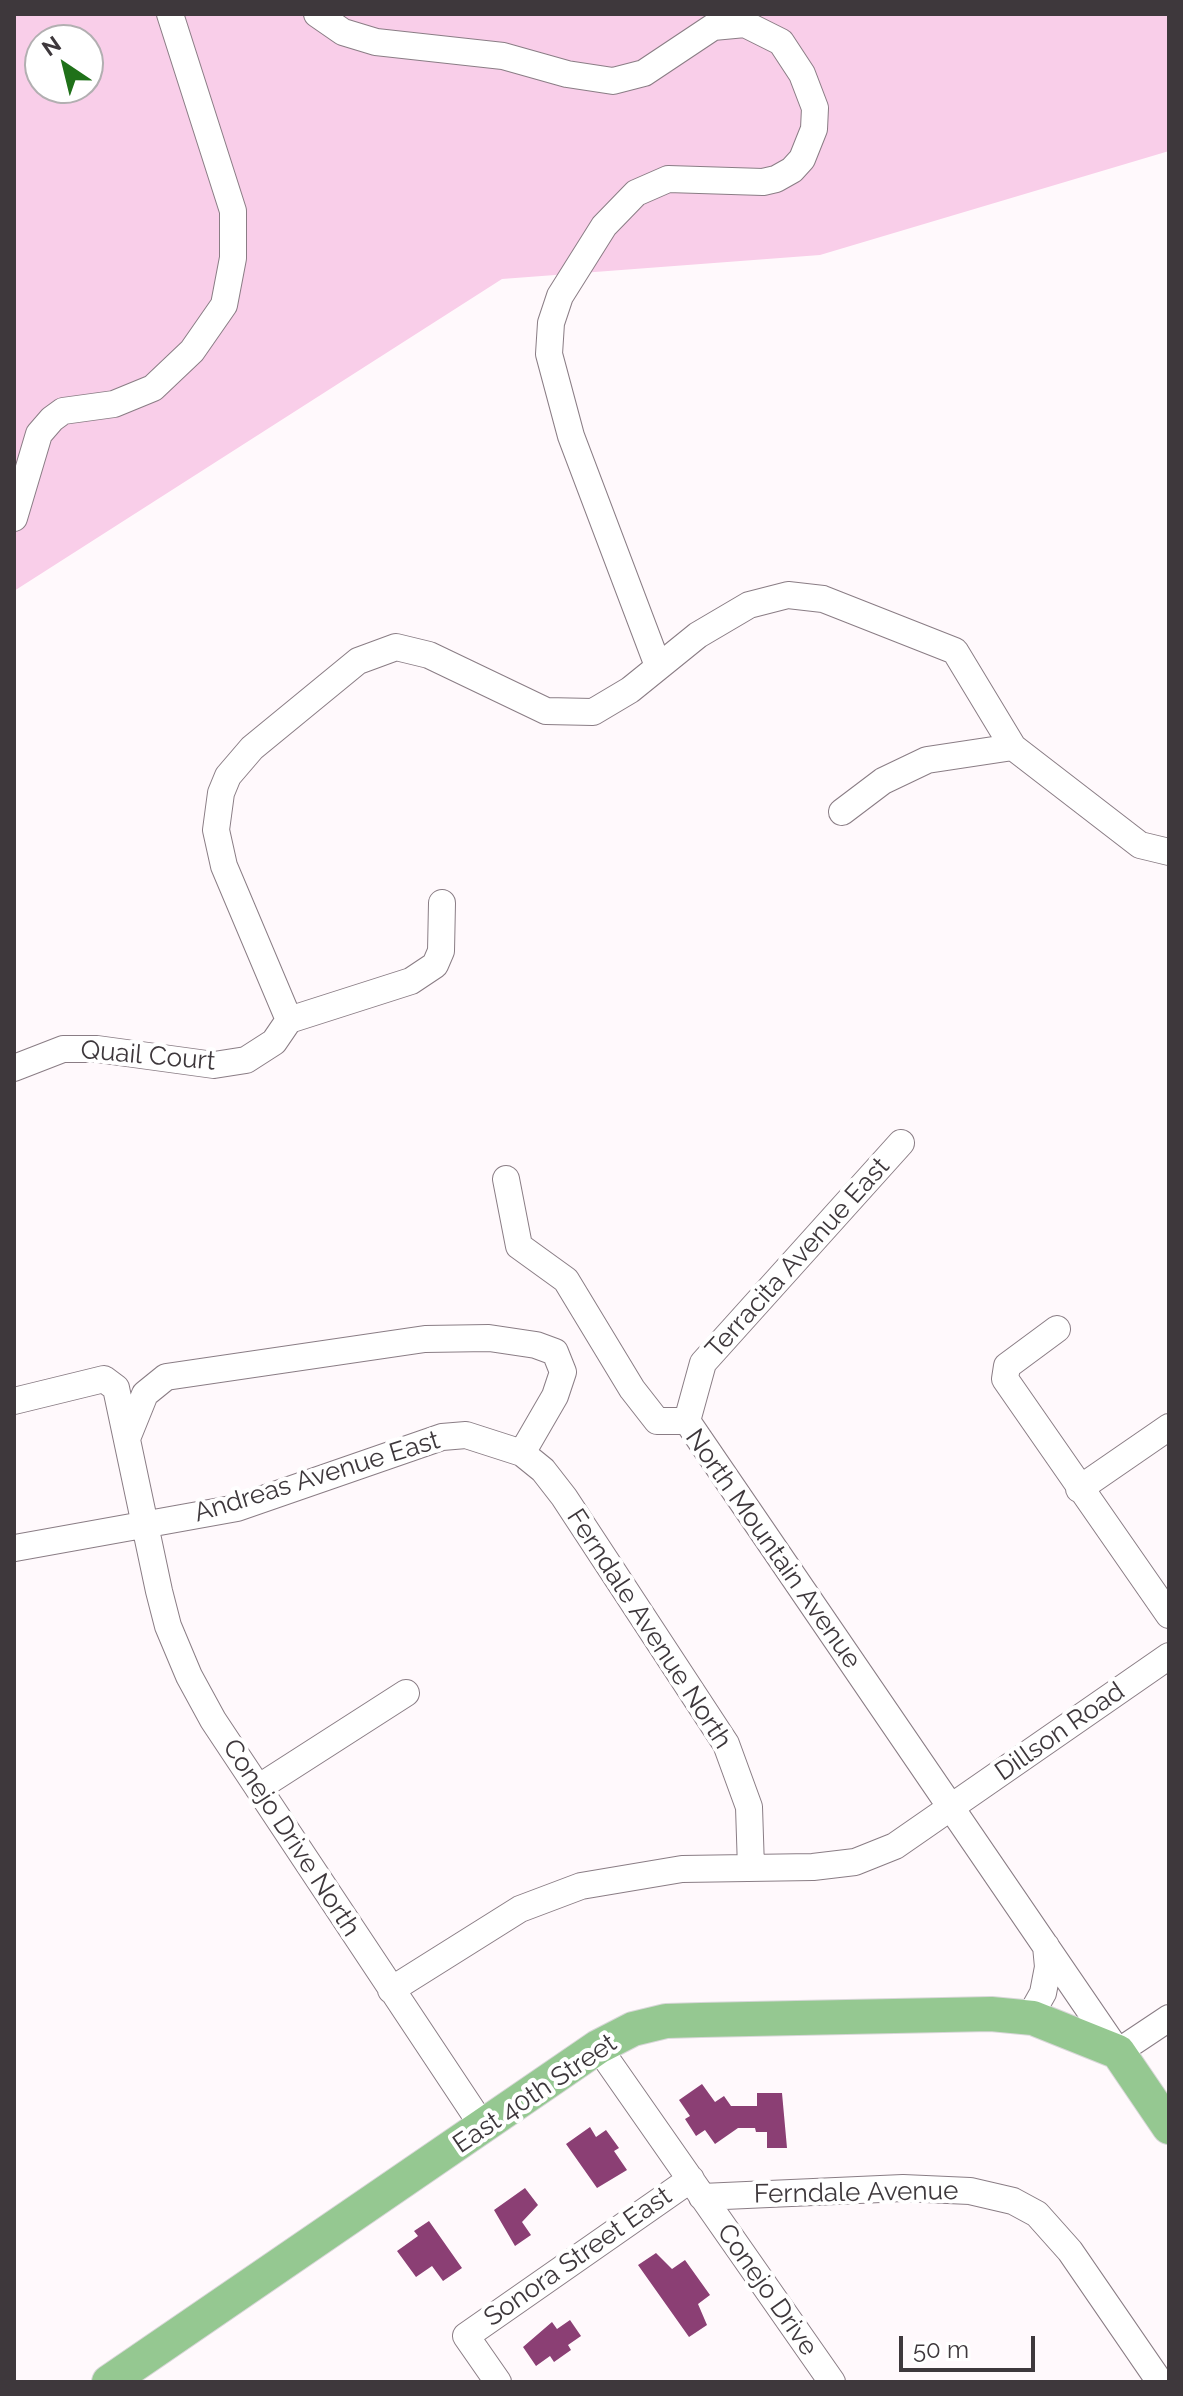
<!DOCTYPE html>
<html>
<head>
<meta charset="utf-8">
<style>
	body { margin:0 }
	#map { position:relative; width:1183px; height:2396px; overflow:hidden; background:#fff9fc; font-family:Raleway,sans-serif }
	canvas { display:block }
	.frame { position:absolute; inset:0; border:16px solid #3e383c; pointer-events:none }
	.north { position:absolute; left:24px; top:24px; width:80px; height:80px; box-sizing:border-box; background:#fff; border:2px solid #b2afb1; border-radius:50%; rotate:325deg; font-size:22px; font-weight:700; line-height:32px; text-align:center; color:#3e383c }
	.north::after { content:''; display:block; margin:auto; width:28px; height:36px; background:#1f7119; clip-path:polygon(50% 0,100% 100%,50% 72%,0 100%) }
	.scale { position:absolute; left:899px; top:2336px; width:136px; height:36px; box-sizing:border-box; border:4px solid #3e383c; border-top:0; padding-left:10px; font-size:24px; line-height:28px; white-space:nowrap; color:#3e383c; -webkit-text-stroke:6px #fff; paint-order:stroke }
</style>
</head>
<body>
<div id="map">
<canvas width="1183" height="2396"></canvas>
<div class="frame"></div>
<div class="north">N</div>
<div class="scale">50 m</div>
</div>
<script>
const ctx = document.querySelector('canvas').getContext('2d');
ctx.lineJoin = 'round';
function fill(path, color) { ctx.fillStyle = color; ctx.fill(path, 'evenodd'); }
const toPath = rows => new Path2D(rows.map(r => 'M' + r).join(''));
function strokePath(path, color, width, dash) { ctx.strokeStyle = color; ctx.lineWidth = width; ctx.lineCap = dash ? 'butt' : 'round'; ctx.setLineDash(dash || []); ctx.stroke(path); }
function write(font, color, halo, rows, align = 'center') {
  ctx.font = font + ' Raleway,sans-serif'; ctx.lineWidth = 8; ctx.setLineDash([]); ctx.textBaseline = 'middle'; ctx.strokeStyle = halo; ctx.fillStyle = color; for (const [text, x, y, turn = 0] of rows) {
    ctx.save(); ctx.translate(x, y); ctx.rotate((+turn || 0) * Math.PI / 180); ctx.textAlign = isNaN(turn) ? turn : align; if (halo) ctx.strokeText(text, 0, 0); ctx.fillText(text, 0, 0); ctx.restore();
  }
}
fill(toPath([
	[14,14,1169,14,1169,151,820,255,502,279,14,591],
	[40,40,88,40,88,88,40,88]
]), '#f9cee9');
fill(toPath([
	[702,2084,715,2102,724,2096,731,2106,757,2106,757,2093,782,2093,787,2148,767,2148,767,2132,756,2132,755,2128,738,2128,715,2144,705,2130,696,2136,685,2119,690,2116,679,2100],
	[590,2127,596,2137,606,2130,619,2148,614,2151,627,2170,597,2188,566,2144],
	[525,2188,538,2205,522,2222,531,2235,515,2246,494,2210],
	[429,2221,462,2268,443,2281,432,2266,416,2277,397,2251,418,2236,414,2231],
	[656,2253,672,2269,685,2260,710,2295,698,2304,707,2325,689,2337,638,2265],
	[570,2320,581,2336,568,2345,571,2350,554,2362,550,2356,536,2366,523,2347,552,2322,557,2329]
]), '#8b3f74');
const minor = toPath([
	[317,14,343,32,376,42,503,56,567,74,613,81,644,73,713,27,745,24,781,42,802,74,815,108,814,129,802,159,792,170,776,179,763,182,668,179,636,193,604,226,560,296,551,323,549,354,571,436,658,666],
	[14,518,39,434,52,419,63,411,114,404,153,388,192,351,224,305,233,258,233,211,170,14],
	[842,812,883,781,927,760,1013,747],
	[289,1020,224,866,216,830,221,793,228,776,252,748,358,661,396,647,429,655,546,711,593,712,630,690,698,635,749,605,788,595,823,599,955,651,1013,747,1140,845,1169,852],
	[14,1068,63,1049,97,1049,214,1065,246,1060,274,1042,289,1020,411,981,435,965,441,951,442,903],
	[506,1179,519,1246,566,1280,632,1389,657,1421,687,1421,1118,2052,1169,2018],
	[1057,1329,1007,1366,1005,1379,1169,1615],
	[14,1401,104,1379,116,1388,159,1591,168,1626,189,1676,213,1720,484,2128],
	[687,1421,703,1363,901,1143],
	[128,1436,145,1394,166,1377,425,1339,489,1338,536,1345,555,1352,563,1372,555,1396,522,1453],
	[1079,1489,1169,1427],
	[15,1548,237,1508,442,1437,466,1435,522,1453,543,1470,564,1497,726,1744,749,1807,751,1868],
	[258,1788,406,1693],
	[391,1990,520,1909,581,1886,682,1869,813,1867,855,1862,895,1846,1169,1656],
	[1029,2018,1043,1993,1048,1967,1046,1946],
	[598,2047,832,2382],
	[702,2197,903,2188,970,2191,1013,2201,1037,2214,1070,2251,1160,2382],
	[498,2382,466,2336,691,2179]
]);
const major = toPath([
	[109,2382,598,2047,633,2029,666,2021,701,2020,991,2014,1033,2018,1118,2052,1169,2127]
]);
strokePath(minor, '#8a7d85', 28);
strokePath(major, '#d8d7d8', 36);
strokePath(minor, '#fff', 26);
strokePath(major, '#95c891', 34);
write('26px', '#3e383c', '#fff', [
	["Quail Court",148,1056,5],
	["Terracita Avenue East",798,1258,-48],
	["Andreas Avenue East",317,1477,-17],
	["North Mountain Avenue",773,1549,55],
	["Ferndale Avenue North",649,1629,57],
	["Dillson Road",1060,1732,-35],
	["Conejo Drive North",291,1838,57],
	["East 40th Street",535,2094,-34],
	["Ferndale Avenue",856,2193,-1],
	["Sonora Street East",578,2257,-35],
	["Conejo Drive",767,2290,55]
]);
</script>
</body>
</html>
